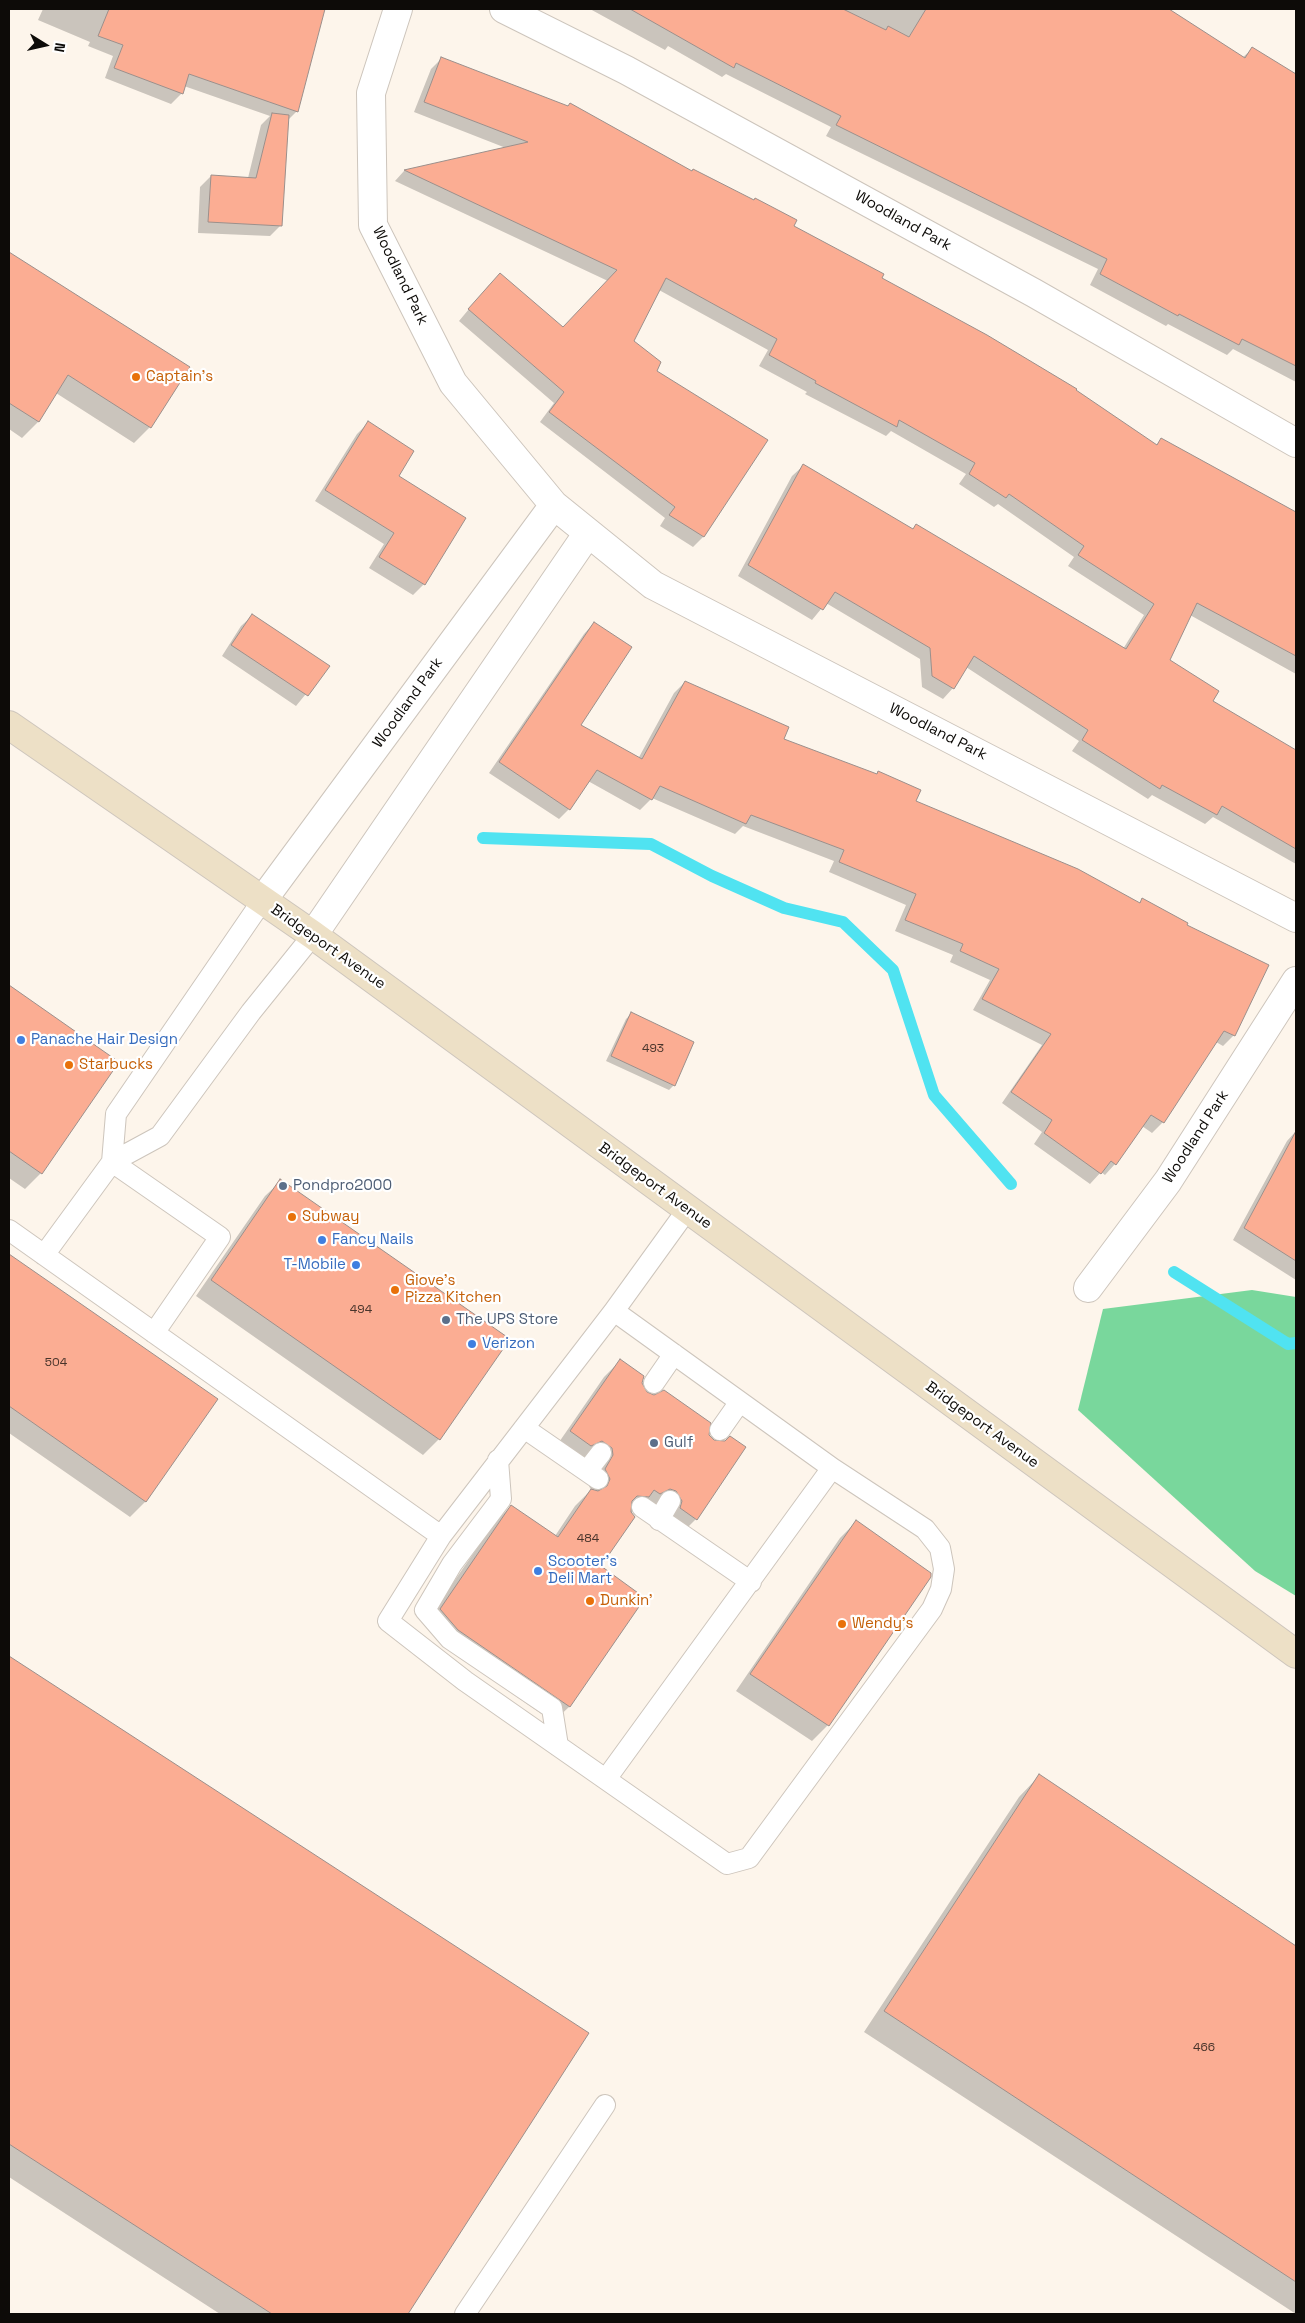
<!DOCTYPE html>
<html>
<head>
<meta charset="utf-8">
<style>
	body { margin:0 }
	#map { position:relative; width:1305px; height:2323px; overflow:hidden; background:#fdf5eb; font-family:"Space Grotesk",sans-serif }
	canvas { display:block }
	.frame { position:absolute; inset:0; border:10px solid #0d0b08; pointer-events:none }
	.north { position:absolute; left:20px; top:20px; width:50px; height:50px; -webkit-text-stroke:4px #fff; paint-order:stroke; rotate:100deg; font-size:14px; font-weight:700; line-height:20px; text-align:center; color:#0d0b08 }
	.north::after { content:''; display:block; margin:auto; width:18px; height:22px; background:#0d0b08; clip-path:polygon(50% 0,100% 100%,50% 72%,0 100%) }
</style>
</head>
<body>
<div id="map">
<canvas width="1305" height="2323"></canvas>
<div class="frame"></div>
<div class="north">N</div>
</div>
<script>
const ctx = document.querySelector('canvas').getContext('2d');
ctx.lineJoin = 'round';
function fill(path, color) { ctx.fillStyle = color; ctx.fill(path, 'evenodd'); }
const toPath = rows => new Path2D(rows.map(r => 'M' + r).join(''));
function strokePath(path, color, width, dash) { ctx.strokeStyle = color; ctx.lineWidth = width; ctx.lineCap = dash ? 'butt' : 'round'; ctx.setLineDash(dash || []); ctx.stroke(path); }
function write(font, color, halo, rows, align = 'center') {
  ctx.font = font + ' "Space Grotesk",sans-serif'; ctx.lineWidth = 4.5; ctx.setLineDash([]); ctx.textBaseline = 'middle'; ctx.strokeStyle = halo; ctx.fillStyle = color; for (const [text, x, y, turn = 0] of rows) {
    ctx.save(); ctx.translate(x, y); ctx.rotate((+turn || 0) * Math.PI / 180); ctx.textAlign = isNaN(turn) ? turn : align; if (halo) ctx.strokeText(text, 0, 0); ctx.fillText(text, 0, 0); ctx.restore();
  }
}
fill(toPath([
	[1252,1290,1296,1297,1296,1596,1255,1571,1078,1410,1103,1309]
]), '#79d79c');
fill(toPath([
	[43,9,295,9,322,18,297,111,287,121,280,226,270,236,198,233,200,187,211,176,248,178,261,125,270,116,184,86,182,93,171,104,105,78,113,56,88,46,90,42,38,20],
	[590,9,1162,9,1242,58,1252,49,1296,76,1296,382,1233,349,1227,355,1168,324,1166,326,1090,285,1098,269,826,136,831,127,726,74,722,77,668,46,665,50],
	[441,59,792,226,1075,391,1156,445,1161,440,1296,514,1296,674,1190,615,1168,660,1212,701,1296,751,1296,864,1213,817,1205,824,1152,795,1148,799,1072,751,1079,741,966,667,953,688,943,699,922,687,920,659,826,603,812,620,738,576,792,476,803,466,912,530,916,526,1123,649,1144,615,1068,566,1074,557,998,504,994,507,959,484,966,474,891,431,886,436,805,394,807,392,759,366,768,350,659,290,632,342,655,371,704,536,693,547,660,526,665,518,540,422,554,403,459,321,489,285,562,329,608,281,395,181,404,171,506,148,414,112,431,69],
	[9,253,188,367,150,427,134,443,56,393,38,422,22,438,9,429],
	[368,423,397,476,465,519,424,584,413,595,369,568,384,544,315,501,357,434],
	[252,616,328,667,296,706,222,656,241,626],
	[594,623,579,725,638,759,674,693,685,682,782,740,876,775,878,773,915,801,1138,904,1143,900,1185,925,1234,1035,1223,1046,1216,1042,1163,1122,1152,1133,1142,1126,1115,1164,1105,1175,1101,1172,1090,1184,1034,1144,1042,1132,1002,1103,1042,1045,973,1010,990,980,950,962,953,955,895,931,906,905,829,872,834,861,743,826,735,834,652,798,640,810,588,781,569,809,559,819,489,773,584,634],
	[9,986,118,1062,41,1173,25,1189,9,1178],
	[631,1014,674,1085,669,1090,606,1061,626,1019],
	[1296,1131,1296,1280,1233,1240,1287,1141],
	[281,1181,439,1439,423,1455,196,1296,265,1196],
	[9,1255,216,1399,146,1501,130,1517,9,1433],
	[620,1361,641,1383,696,1519,680,1535,638,1506,631,1513,599,1567,644,1598,569,1707,553,1722,442,1645,424,1625,495,1522,511,1506,555,1536,575,1506,591,1490,589,1486,597,1472,596,1464,586,1457,575,1461,555,1448,604,1377],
	[856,1522,828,1725,812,1741,736,1691,840,1538],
	[9,1658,588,2033,407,2314,220,2314,9,2177],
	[1039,1776,1296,1947,1296,2314,864,2032,1019,1797]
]), '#0003');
strokePath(toPath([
	[483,838,651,844,712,876,784,908,843,922,893,970,934,1095,1011,1184],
	[1174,1272,1288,1344,1296,1343]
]), '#50e3f1', 12);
const building = toPath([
	[109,9,325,9,298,112,189,74,183,94,114,68,123,45,98,36,109,9],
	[630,9,843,9,886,30,888,26,909,37,926,9,1169,9,1245,58,1252,47,1296,74,1296,366,1242,339,1239,345,1179,314,1178,316,1100,274,1107,259,836,125,841,116,736,63,734,68,630,9],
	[441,57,568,106,570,103,692,171,693,169,754,200,755,198,797,220,794,226,884,274,882,278,987,335,1077,389,1076,390,1157,445,1161,438,1296,512,1296,656,1197,603,1170,660,1219,691,1213,701,1296,750,1296,849,1222,806,1217,815,1162,785,1160,789,1082,740,1088,730,974,656,954,689,932,676,930,648,835,592,823,610,748,565,803,464,913,529,916,524,1126,649,1154,604,1078,555,1084,546,1009,494,1006,498,969,474,975,463,899,420,897,427,815,383,816,381,769,355,777,339,666,278,634,341,661,362,657,371,768,440,704,537,669,515,675,507,549,412,564,392,468,309,500,273,563,327,617,270,404,170,528,142,424,102,441,57],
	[272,113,289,115,282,226,208,222,211,175,256,178,272,113],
	[9,252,190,367,151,428,68,375,39,422,9,403,9,252],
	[368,421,414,451,399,476,466,518,425,585,379,557,394,533,325,490,368,421],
	[252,614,330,666,308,696,231,645,252,614],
	[594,622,632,647,581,725,642,759,685,681,789,727,784,739,877,774,878,771,921,790,916,801,1078,869,1140,903,1142,898,1188,923,1187,925,1269,965,1235,1036,1224,1031,1164,1123,1151,1115,1116,1165,1111,1161,1101,1174,1044,1133,1052,1120,1011,1092,1051,1034,982,999,999,969,960,951,963,944,905,920,916,894,839,862,844,850,751,815,746,824,660,786,652,800,597,770,570,810,499,762,594,622],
	[9,985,119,1062,42,1174,9,1151,9,985],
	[631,1012,694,1042,675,1086,611,1056,631,1012],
	[1296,1131,1296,1261,1244,1228,1296,1131],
	[280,1179,510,1339,440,1440,211,1280,280,1179],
	[9,1254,218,1399,146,1502,9,1406,9,1254],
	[620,1359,644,1376,642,1383,647,1392,654,1395,664,1390,711,1423,709,1435,714,1440,725,1441,730,1436,746,1447,697,1520,680,1508,682,1501,676,1491,670,1489,660,1494,654,1490,649,1497,637,1496,632,1501,631,1512,635,1517,601,1566,645,1598,570,1707,458,1630,440,1609,511,1505,558,1537,591,1489,598,1491,607,1486,610,1479,605,1469,613,1455,612,1448,602,1441,591,1446,570,1431,620,1359],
	[856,1520,931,1573,931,1577,829,1726,750,1674,856,1520],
	[9,1656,589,2033,408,2314,272,2314,9,2144,9,1656],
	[1039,1774,1296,1946,1296,2282,884,2011,1039,1774]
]);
fill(building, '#fbad93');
strokePath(building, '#9b8f8b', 1);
const service = toPath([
	[112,1162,116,1114,262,901],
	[112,1162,220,1237,154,1333],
	[9,1230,441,1536],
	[44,1255,112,1162,160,1136,251,1012,313,935],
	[614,1311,832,1468,925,1529,940,1548,944,1569,941,1589,932,1609,749,1858,727,1864,465,1681,388,1621,441,1536,614,1311,687,1210],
	[654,1383,674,1354],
	[524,1428,598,1479],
	[720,1430,739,1403],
	[498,1460,501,1499,452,1564,425,1610,450,1639,552,1708,558,1746],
	[587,1471,601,1453],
	[642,1507,751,1582],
	[659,1520,670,1501],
	[606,1779,832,1468],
	[465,2314,605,2105]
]);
const minor = toPath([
	[398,9,371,93,373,225,453,383,554,505,653,585,1296,918],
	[504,9,626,70,1034,293,1296,443],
	[262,901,554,505],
	[313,935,588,533],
	[1088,1288,1168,1181,1296,981]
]);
const secondary = toPath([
	[9,725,313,935,1296,1654]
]);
strokePath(service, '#cdc5bc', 22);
strokePath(minor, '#cdc5bc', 30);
strokePath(secondary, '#cdc5bc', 30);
strokePath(service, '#fff', 20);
strokePath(minor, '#fff', 28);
strokePath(secondary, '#ede0c6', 28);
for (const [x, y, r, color] of [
	[136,377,5,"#e8710a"],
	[21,1040,5,"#3f7fe0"],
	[69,1065,5,"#e8710a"],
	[283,1186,5,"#5c6f8a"],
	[292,1217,5,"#e8710a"],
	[322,1240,5,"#3f7fe0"],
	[356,1265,5,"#3f7fe0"],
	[395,1290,5,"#e8710a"],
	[446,1320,5,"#5c6f8a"],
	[472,1344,5,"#3f7fe0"],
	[654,1443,5,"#5c6f8a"],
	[538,1571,5,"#3f7fe0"],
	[590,1601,5,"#e8710a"],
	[842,1624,5,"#e8710a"]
]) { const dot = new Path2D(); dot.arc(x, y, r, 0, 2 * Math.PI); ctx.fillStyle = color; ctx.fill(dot); strokePath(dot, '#fff', 2); }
write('12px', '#48342b', null, [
	["493",653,1049],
	["494",361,1310],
	["504",56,1363],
	["484",588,1539],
	["466",1204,2048]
]);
write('15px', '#0d0b08', '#fff', [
	["Woodland Park",903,221,29],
	["Woodland Park",400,276,64],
	["Woodland Park",408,703,-54],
	["Woodland Park",938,732,27],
	["Bridgeport Avenue",328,947,35],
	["Woodland Park",1196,1137,-57],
	["Bridgeport Avenue",655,1186,36],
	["Bridgeport Avenue",982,1425,36]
]);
write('15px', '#c56008', '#fff', [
	["Captain's",146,377],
	["Starbucks",79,1065],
	["Subway",302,1217],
	["Giove's",405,1281],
	["Pizza Kitchen",405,1298],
	["Dunkin'",600,1601],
	["Wendy's",852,1624]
], 'left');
write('15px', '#366cbe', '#fff', [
	["Panache Hair Design",31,1040],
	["Fancy Nails",332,1240],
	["T-Mobile",346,1265,"right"],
	["Verizon",482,1344],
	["Scooter's",548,1562],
	["Deli Mart",548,1579]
], 'left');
write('15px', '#4e5e75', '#fff', [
	["Pondpro2000",293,1186],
	["The UPS Store",456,1320],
	["Gulf",664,1443]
], 'left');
</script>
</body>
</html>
